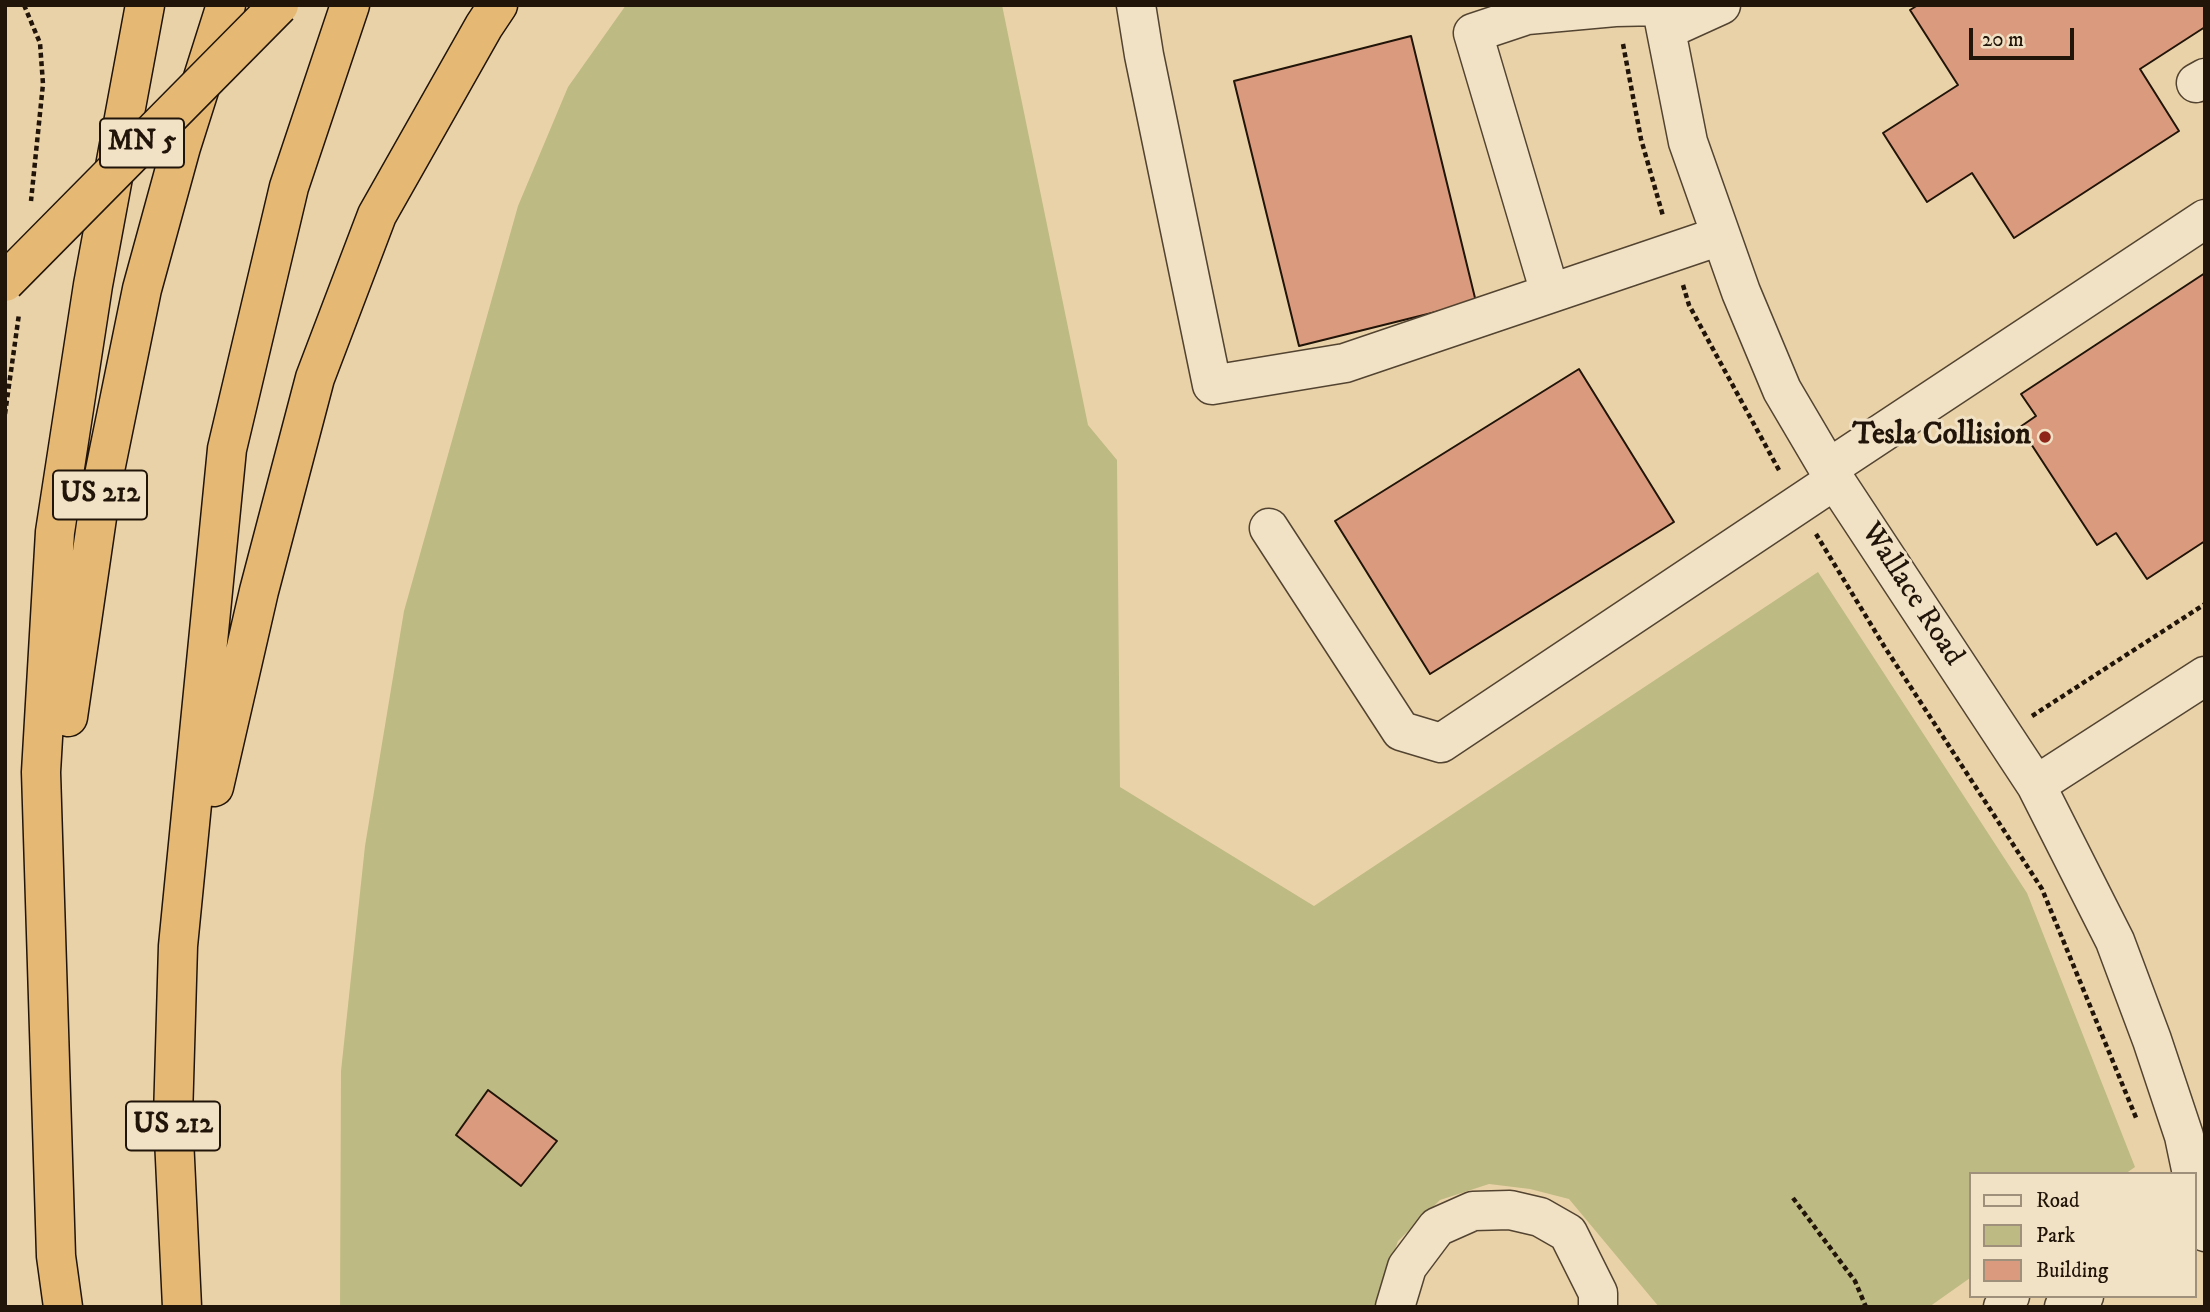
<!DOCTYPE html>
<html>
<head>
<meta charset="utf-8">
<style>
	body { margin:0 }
	#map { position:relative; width:2210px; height:1312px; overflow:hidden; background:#ead2a8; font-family:"IM FELL DW Pica",serif }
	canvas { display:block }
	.frame { position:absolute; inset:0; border:7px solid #211409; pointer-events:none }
	.legend { position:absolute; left:1969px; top:1172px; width:228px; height:126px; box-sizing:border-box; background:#f1e2c6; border:2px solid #9e907a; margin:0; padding:9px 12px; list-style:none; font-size:21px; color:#211409 }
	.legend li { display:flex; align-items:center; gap:14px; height:35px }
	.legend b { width:35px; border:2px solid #9e907a }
	.scale { position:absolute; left:1969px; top:28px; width:105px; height:32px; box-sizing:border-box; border:4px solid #211409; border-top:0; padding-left:9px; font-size:21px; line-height:24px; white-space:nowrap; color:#211409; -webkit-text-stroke:5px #f1e2c6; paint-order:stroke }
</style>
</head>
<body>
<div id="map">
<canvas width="2210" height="1312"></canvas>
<div class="frame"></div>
<ul class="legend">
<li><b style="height:9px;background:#f1e2c6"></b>Road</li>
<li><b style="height:19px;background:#beba83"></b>Park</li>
<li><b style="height:19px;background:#da9a7d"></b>Building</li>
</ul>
<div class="scale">20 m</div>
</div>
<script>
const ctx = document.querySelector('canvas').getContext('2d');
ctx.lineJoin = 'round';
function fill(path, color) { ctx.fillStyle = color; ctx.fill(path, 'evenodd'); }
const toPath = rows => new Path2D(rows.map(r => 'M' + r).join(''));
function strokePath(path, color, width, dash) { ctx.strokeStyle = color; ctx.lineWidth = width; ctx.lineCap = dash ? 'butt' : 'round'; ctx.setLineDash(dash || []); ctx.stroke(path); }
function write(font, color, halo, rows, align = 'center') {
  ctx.font = font + ' "IM FELL DW Pica",serif'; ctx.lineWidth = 6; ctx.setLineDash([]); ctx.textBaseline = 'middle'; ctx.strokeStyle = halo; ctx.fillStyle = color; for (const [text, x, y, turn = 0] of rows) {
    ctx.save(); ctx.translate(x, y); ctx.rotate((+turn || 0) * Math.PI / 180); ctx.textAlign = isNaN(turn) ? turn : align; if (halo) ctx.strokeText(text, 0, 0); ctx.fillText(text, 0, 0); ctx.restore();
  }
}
fill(toPath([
	[626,5,1002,5,1088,425,1117,460,1120,787,1314,906,1818,572,2027,893,2135,1167,2125,1174,1970,1174,1970,1278,1929,1307,1659,1307,1569,1199,1530,1189,1489,1184,1440,1200,1398,1241,1375,1307,340,1307,341,1071,365,846,404,611,518,206,568,87]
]), '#beba83');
const building = toPath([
	[1918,5,2205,5,2205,27,2140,69,2179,131,2014,238,1972,173,1927,202,1883,133,1958,85,1910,10,1918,5],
	[1411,36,1476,302,1299,346,1234,81,1411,36],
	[2205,273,2205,541,2147,579,2116,533,2097,545,2020,427,2036,416,2021,394,2205,273],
	[1579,369,1674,522,1430,674,1335,521,1579,369],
	[488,1090,557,1141,521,1186,456,1135,488,1090]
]);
fill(building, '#da9a7d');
strokePath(building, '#211409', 2);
const minor = toPath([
	[1136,5,1144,55,1212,385,1345,363,1720,236],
	[1661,5,1688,142,1741,292,1782,390,1835,480,2036,785,2115,941,2152,1040,2184,1136,2192,1174],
	[1666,30,1721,5],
	[2196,83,2205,78],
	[1550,293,1473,33,1527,15,1615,7,1661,6],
	[1829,468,2205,219],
	[1269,528,1401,731,1441,743,1835,480],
	[2036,785,2205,676],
	[2194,1184,2205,1232],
	[1395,1307,1407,1267,1437,1227,1473,1211,1510,1210,1540,1217,1568,1233,1598,1293,1598,1307],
	[2003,1307,2010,1296],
	[2064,1307,2084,1296]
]);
const highway = toPath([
	[68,717,101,490,142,289,181,147,226,5],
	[214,787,259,591,315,378,377,215,484,26,498,5],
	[63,1307,56,1256,41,772,55,532,93,285,145,5],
	[182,1307,173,1117,178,946,227,449,289,187,350,5]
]);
strokePath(minor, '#534431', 41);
strokePath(highway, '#211409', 41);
strokePath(toPath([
	[24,5,40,43,43,84,31,201],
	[1623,44,1641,139,1663,216],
	[1683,285,1689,305,1780,472],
	[5,414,19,314],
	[1816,534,1884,646,2042,889,2137,1120],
	[2032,716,2205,604],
	[1793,1198,1855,1281,1866,1307]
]), '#211409', 4.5, [5, 3.5]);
strokePath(minor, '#f1e2c6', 38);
strokePath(highway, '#e5b974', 38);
const highwayBridge = toPath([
	[5,282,279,5]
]);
strokePath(highwayBridge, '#211409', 41, []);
strokePath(highwayBridge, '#e5b974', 38);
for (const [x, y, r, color] of [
	[2045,437,7,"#8f2418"]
]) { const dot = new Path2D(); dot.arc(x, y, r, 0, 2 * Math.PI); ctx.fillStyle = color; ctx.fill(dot); strokePath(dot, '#f1e2c6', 2.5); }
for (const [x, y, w] of [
	[142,143,84],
	[100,495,94],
	[173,1126,94]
]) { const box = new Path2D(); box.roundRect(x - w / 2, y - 24.5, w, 49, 5); ctx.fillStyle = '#f1e2c6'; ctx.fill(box); strokePath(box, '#211409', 2); }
write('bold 28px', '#211409', null, [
	["MN 5",142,143],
	["US 212",100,495],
	["US 212",173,1126]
]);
write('bold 30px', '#211409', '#f1e2c6', [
	["Tesla Collision",2031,437]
], 'right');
write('30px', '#211409', '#f1e2c6', [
	["Wallace Road",1911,595,57]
]);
</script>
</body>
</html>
